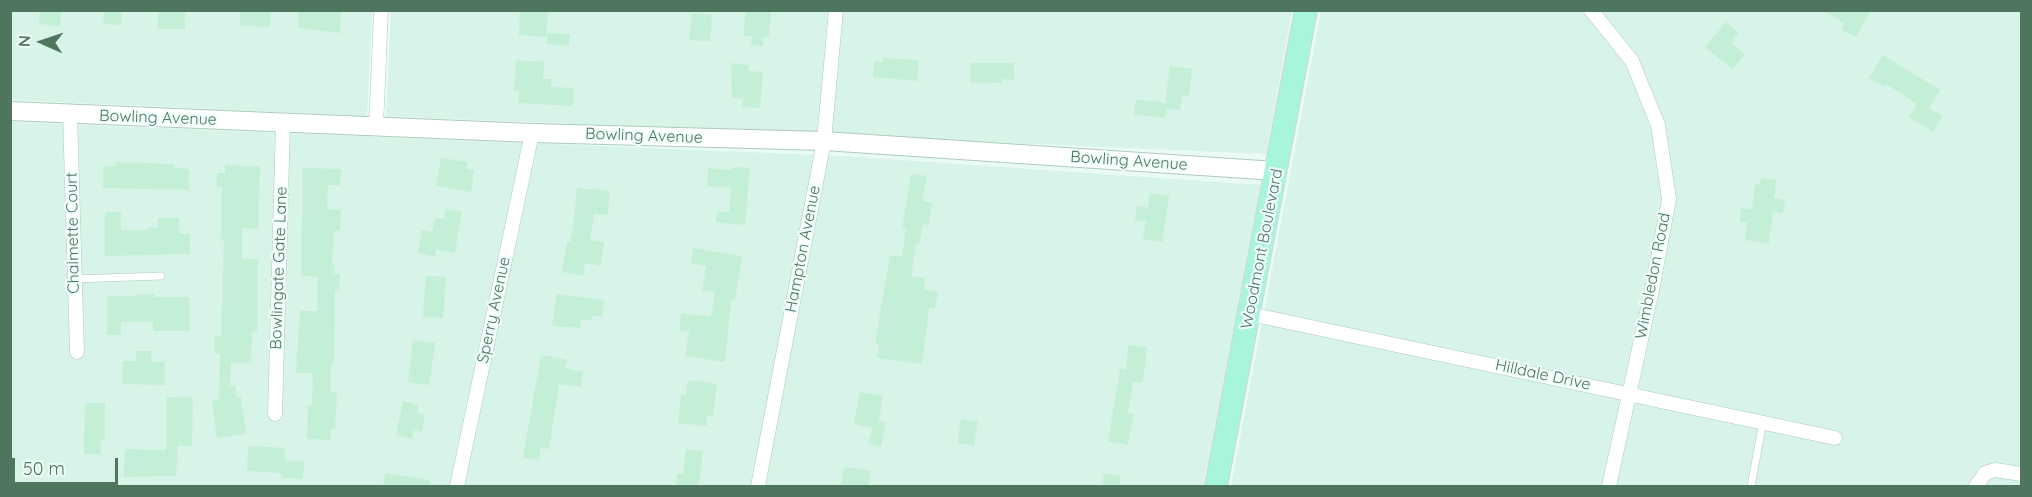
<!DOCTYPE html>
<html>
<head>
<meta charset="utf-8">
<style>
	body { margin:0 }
	#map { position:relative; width:2032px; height:497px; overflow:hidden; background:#eafbf5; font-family:Quicksand,sans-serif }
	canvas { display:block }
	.frame { position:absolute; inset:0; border:12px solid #4e755d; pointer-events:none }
	.north { position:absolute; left:12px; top:12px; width:60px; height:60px; -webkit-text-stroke:4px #f0fef9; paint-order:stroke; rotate:273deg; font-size:16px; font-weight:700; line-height:24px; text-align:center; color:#4e755d }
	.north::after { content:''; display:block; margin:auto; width:21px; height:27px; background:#4e755d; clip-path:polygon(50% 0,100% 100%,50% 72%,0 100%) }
	.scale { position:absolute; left:12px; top:458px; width:106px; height:27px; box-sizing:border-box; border:3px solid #4e755d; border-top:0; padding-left:8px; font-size:18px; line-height:21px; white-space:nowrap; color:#4e755d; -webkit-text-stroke:4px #f0fef9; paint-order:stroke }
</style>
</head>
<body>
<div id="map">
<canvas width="2032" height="497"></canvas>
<div class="frame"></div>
<div class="north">N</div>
<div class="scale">50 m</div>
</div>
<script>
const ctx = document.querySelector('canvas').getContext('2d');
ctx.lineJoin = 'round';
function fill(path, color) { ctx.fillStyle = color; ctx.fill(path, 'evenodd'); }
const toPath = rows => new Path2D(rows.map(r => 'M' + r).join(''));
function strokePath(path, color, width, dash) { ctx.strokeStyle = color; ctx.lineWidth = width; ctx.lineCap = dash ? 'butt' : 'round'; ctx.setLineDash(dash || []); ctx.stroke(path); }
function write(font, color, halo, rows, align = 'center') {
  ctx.font = font + ' Quicksand,sans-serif'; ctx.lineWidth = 4.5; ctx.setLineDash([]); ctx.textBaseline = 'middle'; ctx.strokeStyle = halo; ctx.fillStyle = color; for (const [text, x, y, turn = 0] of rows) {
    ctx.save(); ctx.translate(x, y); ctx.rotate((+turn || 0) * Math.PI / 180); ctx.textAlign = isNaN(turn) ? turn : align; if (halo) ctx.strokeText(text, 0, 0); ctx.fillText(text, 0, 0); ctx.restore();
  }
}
fill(toPath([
	[11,11,372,11,367,116,11,100],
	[391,11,1292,11,1266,154,386,116],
	[1321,11,2021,11,2021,486,1231,486],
	[11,122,843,156,1261,185,1203,486,11,486]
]), '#d8f3e8');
fill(toPath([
	[40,10,61,10,60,26,39,24],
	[105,10,122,10,121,25,103,24],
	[158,10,185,10,185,29,158,29],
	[241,10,271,10,270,27,240,25],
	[299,10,341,10,340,33,298,28],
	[520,10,548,10,546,37,519,35],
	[746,10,771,10,769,37,764,37,763,46,751,45,752,36,743,35],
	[1823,10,1871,10,1856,37,1841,29,1844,23],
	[692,13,712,15,710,41,689,40],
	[1726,22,1739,33,1731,43,1745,54,1732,69,1705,47],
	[547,33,570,34,569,46,547,44],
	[1883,55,1940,90,1929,108,1943,116,1933,132,1909,117,1917,104,1886,84,1884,87,1869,78],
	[883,58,919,60,917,81,873,77,874,61,883,62],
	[516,60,544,62,543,79,551,79,551,87,574,88,573,106,518,103,519,91,514,91],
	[731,63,749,65,749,71,763,72,760,108,742,106,743,99,732,98],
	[971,63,1014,63,1014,80,1002,79,1002,83,970,82],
	[1170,66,1192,69,1189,96,1182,95,1180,110,1166,109,1165,118,1134,114,1136,99,1165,103],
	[441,158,468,162,466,169,474,170,471,192,436,186],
	[116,162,175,164,175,168,189,169,189,190,103,188,103,166,116,166],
	[225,165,260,167,258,229,242,228,242,259,258,259,257,332,252,332,251,363,231,362,230,386,235,385,237,398,241,397,246,434,217,438,212,400,219,399,220,353,214,353,215,335,221,336,224,241,221,241,222,187,217,187,217,173,225,173],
	[733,167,750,168,745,225,716,222,717,211,729,212,731,187,707,186,708,168,733,170],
	[303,168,341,169,340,185,328,185,327,209,341,210,340,231,334,231,332,265,335,265,334,274,340,274,339,291,335,291,334,363,331,363,330,391,337,392,335,429,331,429,330,440,307,439,308,405,312,405,313,373,296,373,300,311,317,311,318,277,301,276],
	[911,174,927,176,922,201,932,203,929,225,923,224,919,245,916,245,911,276,925,278,924,289,938,292,935,309,929,308,922,364,877,358,879,344,875,343,890,255,902,257,906,230,902,229],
	[1761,178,1776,180,1774,198,1785,200,1783,213,1773,212,1769,243,1745,240,1747,223,1740,222,1741,208,1752,209,1755,184,1760,185],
	[577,188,610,191,608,215,594,214,590,240,604,242,601,266,585,263,583,276,562,272,567,242,570,242,573,229],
	[1150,193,1169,196,1162,242,1143,239,1146,222,1135,220,1137,206,1148,208],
	[446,209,462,212,455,253,436,249,435,257,418,253,422,230,432,232,435,218,444,219],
	[105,212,121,212,121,230,148,230,148,227,158,228,158,218,179,218,179,233,190,234,190,254,105,256],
	[693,248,742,256,735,300,731,300,725,362,685,356,689,331,679,330,681,313,711,317,715,292,702,290,706,266,691,263],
	[426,276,446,277,443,318,423,317],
	[137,294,154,294,154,297,189,297,190,331,153,331,153,322,121,322,121,335,107,335,107,296,137,296],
	[557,294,604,300,602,317,592,316,591,321,581,319,580,328,552,326],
	[413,340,435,343,429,385,408,382],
	[1128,345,1147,347,1143,383,1133,382,1128,413,1134,414,1128,445,1108,441,1120,369,1126,370],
	[136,351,151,351,151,362,165,362,165,385,122,384,123,361,136,361],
	[541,355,567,360,565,368,583,372,581,387,559,384,549,449,541,448,539,460,523,458],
	[688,380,717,384,713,416,707,415,706,426,678,423,681,394,686,394],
	[860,392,883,396,879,421,886,422,881,447,868,444,872,428,854,424],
	[167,397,193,398,192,446,178,446,176,476,124,477,125,449,166,450],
	[403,401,419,405,417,413,425,415,422,432,414,430,412,439,396,435],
	[85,403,105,403,105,440,101,440,101,454,84,454],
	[961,419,978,422,974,446,957,443],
	[248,446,285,448,285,461,304,462,303,479,281,478,282,473,247,471],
	[686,449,703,451,699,486,676,486,677,474,683,474],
	[844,467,871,471,868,486,845,486,841,484],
	[385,473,430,480,430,486,383,486],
	[1104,473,1121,476,1119,486,1102,486]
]), '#c3efd6');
const service = toPath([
	[73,279,161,276],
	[1751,486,1763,422]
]);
const minor = toPath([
	[1591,10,1632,61,1640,81,1658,125,1669,199,1652,290,1609,486],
	[70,114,77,352],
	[376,127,381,10],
	[1250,314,1835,438],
	[275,414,283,123],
	[457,486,532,133],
	[758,486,824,141,836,10],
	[1976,486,1985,473,1995,470,2022,474]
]);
const tertiary = toPath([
	[10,111,532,133,824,141,1276,171]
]);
const primary = toPath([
	[1216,486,1306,10]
]);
strokePath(service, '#adcbbb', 8);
strokePath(minor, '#adcbbb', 15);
strokePath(tertiary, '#adcbbb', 20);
strokePath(primary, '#cdd8d2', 24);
strokePath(service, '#fff', 7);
strokePath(minor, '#fff', 14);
strokePath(tertiary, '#fff', 18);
strokePath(primary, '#a7f6db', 22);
write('16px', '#4e755d', '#f0fef9', [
	["Bowling Avenue",158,118,2],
	["Bowling Avenue",644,136,2],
	["Bowling Avenue",1129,161,4],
	["Chalmette Court",73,233,-91],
	["Hampton Avenue",803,249,-79],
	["Woodmont Boulevard",1262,249,-79],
	["Bowlingate Gate Lane",279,268,-88],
	["Wimbledon Road",1653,276,-79],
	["Sperry Avenue",494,310,-78],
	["Hilldale Drive",1543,375,12]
]);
</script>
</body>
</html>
